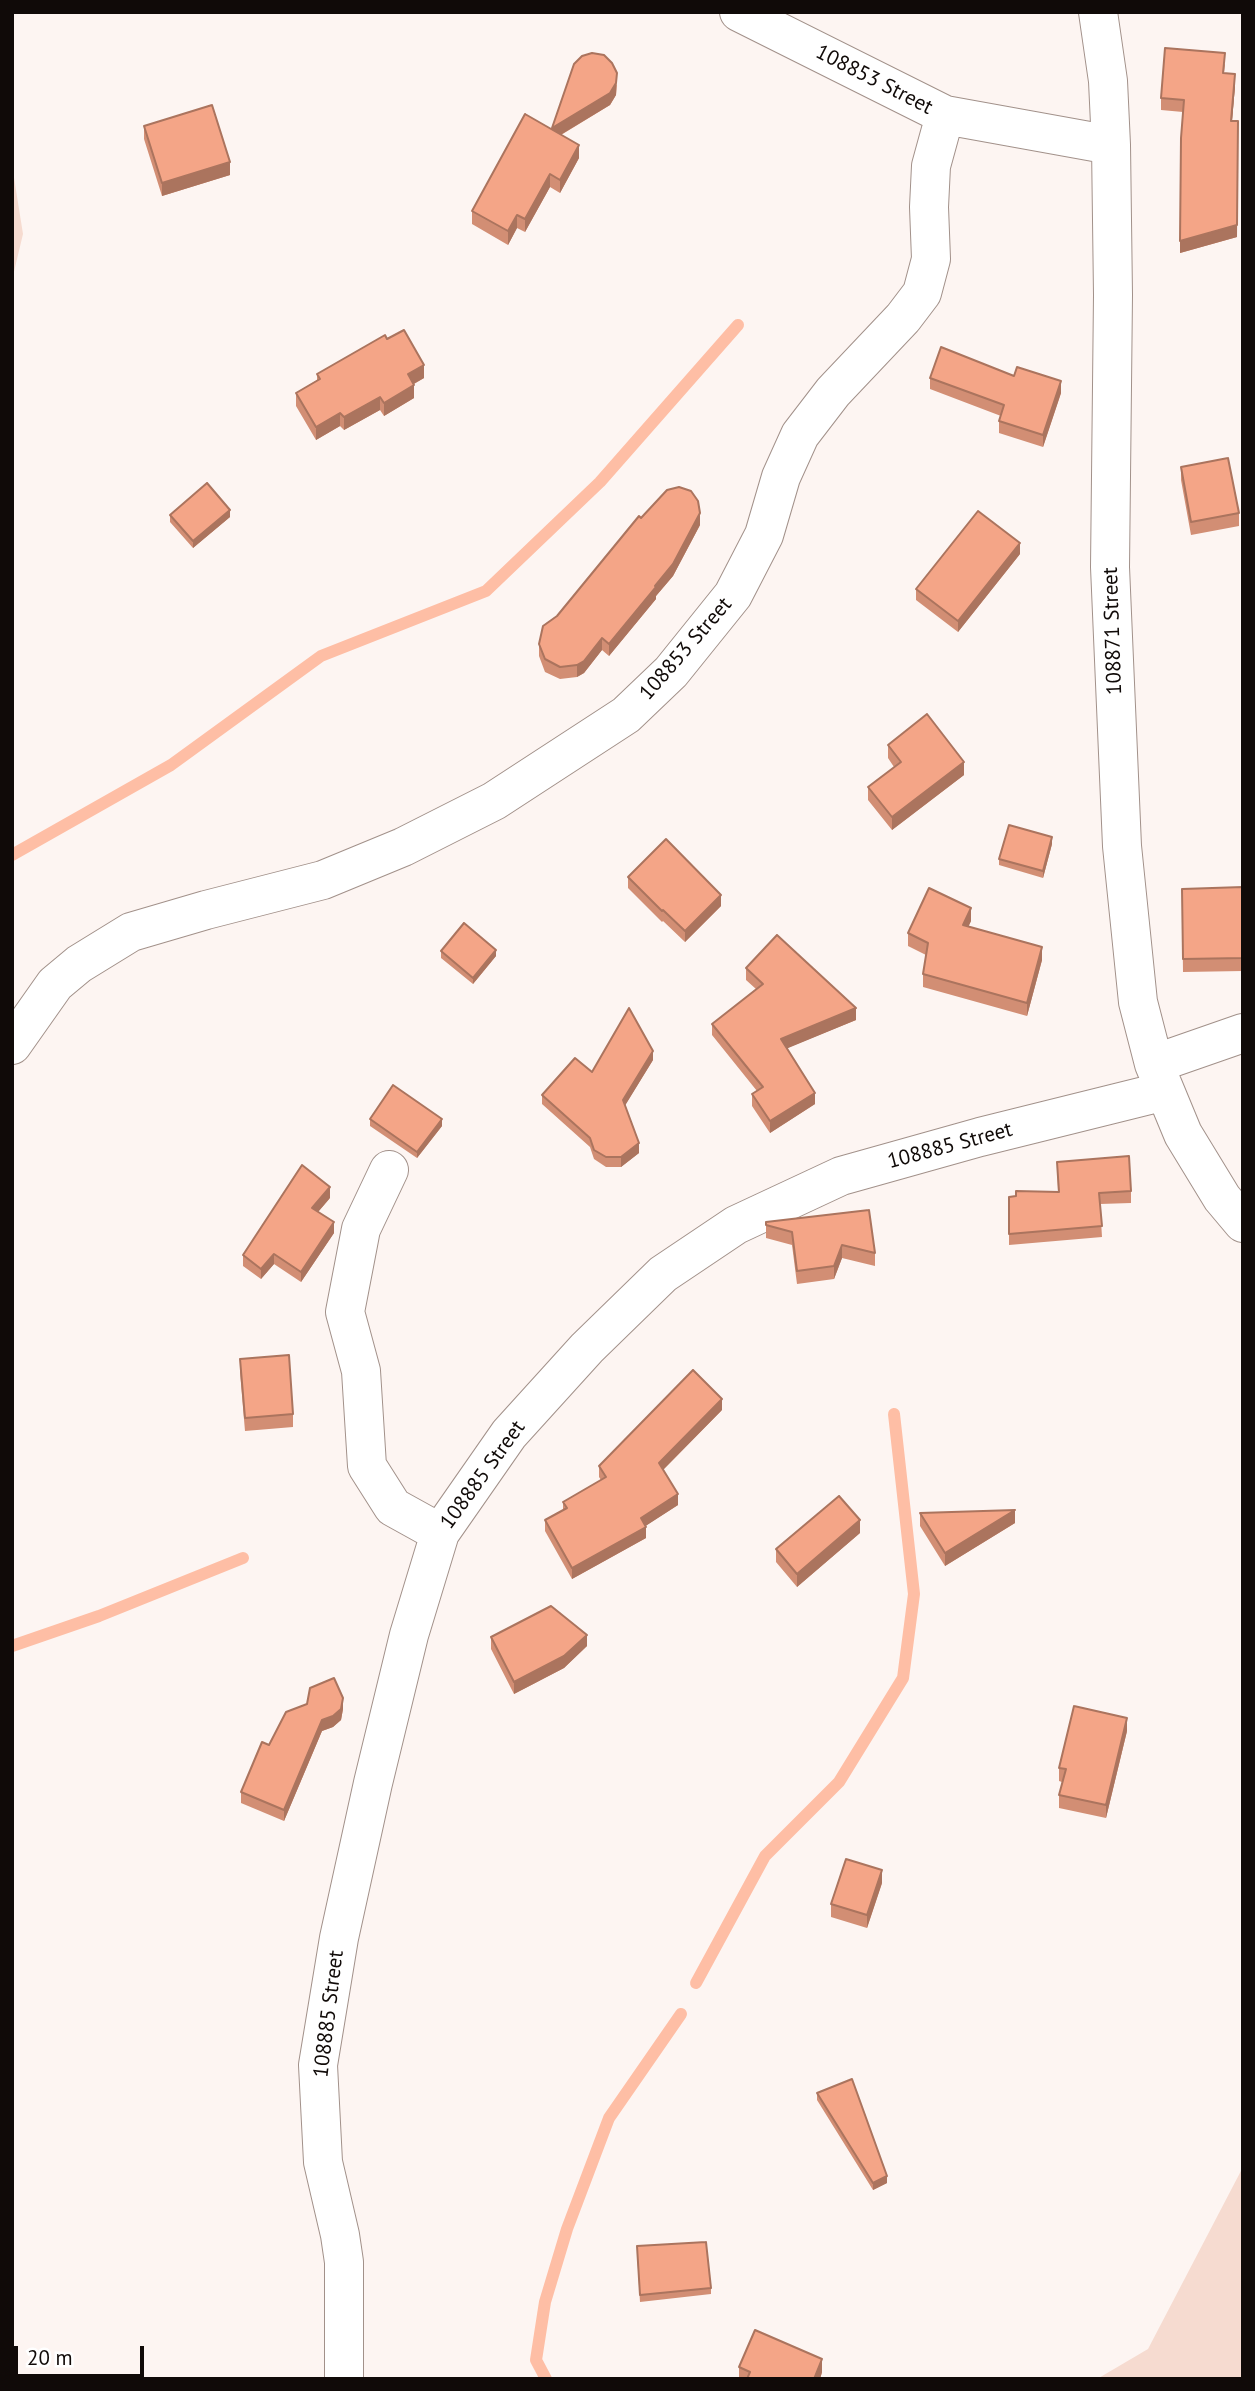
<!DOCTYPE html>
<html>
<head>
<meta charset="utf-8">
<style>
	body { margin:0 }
	#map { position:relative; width:1255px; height:2391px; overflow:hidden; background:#fdf5f2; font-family:"PT Sans",sans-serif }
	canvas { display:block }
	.frame { position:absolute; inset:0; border:14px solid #100a08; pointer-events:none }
	.scale { position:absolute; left:14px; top:2346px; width:130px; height:32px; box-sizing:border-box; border:4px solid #100a08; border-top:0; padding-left:9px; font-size:21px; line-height:24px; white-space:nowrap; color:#100a08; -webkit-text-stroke:5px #fff; paint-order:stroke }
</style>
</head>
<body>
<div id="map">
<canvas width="1255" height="2391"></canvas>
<div class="frame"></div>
<div class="scale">20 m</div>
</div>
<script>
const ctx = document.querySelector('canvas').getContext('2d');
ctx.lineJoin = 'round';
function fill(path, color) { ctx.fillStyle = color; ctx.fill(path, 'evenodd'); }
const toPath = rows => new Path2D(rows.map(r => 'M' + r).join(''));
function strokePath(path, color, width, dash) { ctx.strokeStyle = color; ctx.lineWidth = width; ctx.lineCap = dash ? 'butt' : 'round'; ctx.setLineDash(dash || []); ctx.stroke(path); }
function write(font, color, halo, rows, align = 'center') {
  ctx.font = font + ' "PT Sans",sans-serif'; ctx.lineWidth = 5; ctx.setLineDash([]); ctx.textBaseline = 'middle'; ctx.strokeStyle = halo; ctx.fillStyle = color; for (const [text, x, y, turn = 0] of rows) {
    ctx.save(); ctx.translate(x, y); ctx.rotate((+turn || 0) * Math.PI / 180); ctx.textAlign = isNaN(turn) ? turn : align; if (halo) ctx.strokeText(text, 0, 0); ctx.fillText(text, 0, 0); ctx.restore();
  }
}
fill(toPath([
	[12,165,23,234,12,280],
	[1243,2167,1243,2379,1097,2379,1148,2349]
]), '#f6dbd0');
strokePath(toPath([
	[12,855,171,765,321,656,486,591,600,482,738,325],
	[12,1646,99,1616,243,1558],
	[696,1983,765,1856,839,1782,903,1678,914,1594,894,1414],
	[546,2379,536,2360,545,2302,567,2229,609,2118,681,2014]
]), '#febea5', 12);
const minor = toPath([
	[1098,12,1108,81,1111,145,1113,295,1110,567,1122,846,1138,1002,1154,1064,1183,1134,1222,1198,1243,1223],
	[945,115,1111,145],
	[12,1045,55,984,79,964,131,932,206,910,323,880,403,847,494,801,626,715,671,672,733,595,764,535,781,477,800,435,833,392,903,318,922,293,931,259,929,207,931,166,945,115,739,12],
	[1154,1064,1243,1033],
	[389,1170,361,1229,345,1312,361,1371,367,1466,393,1507,440,1533],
	[344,2379,344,2262,340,2235,323,2162,318,2065,339,1938,373,1783,409,1635,440,1533,509,1434,587,1348,663,1274,736,1225,841,1176,980,1137,1165,1091]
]);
strokePath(minor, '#a2918a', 40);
strokePath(minor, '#fff', 38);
fill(toPath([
	[1225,64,1224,73,1235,86,1232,121,1237,237,1180,253,1183,112,1161,110,1161,98],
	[617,84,616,95,610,105,561,135,579,158,560,193,550,187,525,232,517,228,508,245,472,224,472,211,552,130],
	[144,126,230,175,162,196,144,139],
	[387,339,424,378,414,384,414,398,384,416,380,410,344,430,340,426,316,440,296,406,296,393,317,380,317,374],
	[1014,376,1061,393,1043,447,999,433,999,421,1001,416,930,389,930,378],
	[1181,467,1239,513,1239,526,1191,535,1181,480],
	[170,515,230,517,193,548,170,522],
	[641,518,700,525,673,576,656,596,656,599,609,656,602,650,584,673,577,677,560,679,545,672,539,656,539,644,557,616],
	[1020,554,958,632,916,600,916,589],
	[888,745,964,775,892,830,868,800,868,787,894,767,888,758],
	[1052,844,1043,878,999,865,999,859],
	[628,877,721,906,685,942,663,921,662,922,628,888],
	[1243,887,1243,971,1183,972,1182,889],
	[971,921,968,927,1042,960,1027,1016,923,987,923,974,926,955,908,946,908,933],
	[441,951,496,956,473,984,441,958],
	[746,968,856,1020,787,1048,815,1104,770,1133,752,1106,752,1094,757,1091,712,1035,712,1024,756,989,746,980],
	[653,1060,625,1105,639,1153,621,1167,606,1167,594,1159,590,1147,542,1104,542,1095,592,1072],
	[370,1119,442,1126,417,1158,370,1126],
	[1057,1162,1131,1191,1131,1203,1100,1204,1102,1237,1009,1245,1009,1197,1058,1192],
	[330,1198,318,1212,334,1233,301,1282,274,1264,261,1279,243,1266,243,1255],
	[766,1222,875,1253,875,1266,842,1258,834,1279,797,1284,792,1245,766,1238],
	[240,1359,293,1414,293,1427,245,1431,240,1372],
	[722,1410,663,1470,678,1505,645,1526,646,1538,572,1579,545,1531,545,1520,563,1510,563,1502,601,1480,599,1477,599,1466],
	[920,1513,1015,1523,945,1566,920,1526],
	[860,1533,797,1587,776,1562,776,1549],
	[491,1637,587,1646,564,1668,514,1694,491,1649],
	[343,1709,341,1720,333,1727,322,1731,284,1821,241,1803,241,1792,269,1745],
	[1127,1731,1106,1818,1059,1808,1059,1795,1062,1782,1059,1781,1059,1768],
	[882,1883,867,1928,831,1917,831,1904],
	[817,2093,887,2183,873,2190,817,2100],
	[637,2253,711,2288,711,2294,640,2302],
	[739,2367,822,2372,820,2379,739,2379]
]), '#d28e74');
fill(toPath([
	[617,73,616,95,610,105,552,140,552,128],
	[1235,74,1235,86,1231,132,1231,121],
	[1238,121,1237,237,1180,253,1180,241],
	[579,145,579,158,560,193,560,180],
	[230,162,230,175,162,196,162,183],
	[550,174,550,187,525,232,525,219],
	[517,215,517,228,508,245,508,231],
	[424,365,424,378,408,387,408,374],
	[1061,381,1061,393,1043,447,1043,435],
	[414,385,414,398,384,416,384,403],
	[380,397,380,410,344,430,344,417],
	[340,413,340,426,316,440,316,427],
	[230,510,230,517,193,548,193,541],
	[700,513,700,525,673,576,656,596,656,599,609,656,609,644],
	[1020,543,1020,554,958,632,958,621],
	[602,638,602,650,584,673,577,677,577,665],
	[964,762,964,775,892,830,892,817],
	[1052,837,1052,844,1043,878,1043,871],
	[721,895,721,906,685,942,685,931],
	[971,908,971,921,963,938,963,925],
	[1042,947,1042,960,1027,1016,1027,1003],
	[496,950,496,956,473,984,473,978],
	[856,1008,856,1020,781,1051,781,1039],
	[653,1051,653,1060,623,1109,623,1100],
	[815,1093,815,1104,770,1133,770,1121],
	[442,1119,442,1126,417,1158,417,1152],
	[639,1143,639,1153,621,1167,621,1157],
	[330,1187,330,1198,312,1219,312,1208],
	[334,1222,334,1233,301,1282,301,1272],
	[842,1245,842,1258,834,1279,834,1266],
	[274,1254,274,1264,261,1279,261,1269],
	[722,1399,722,1410,659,1474,659,1463],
	[678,1494,678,1505,641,1529,641,1518],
	[1015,1510,1015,1523,945,1566,945,1553],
	[860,1520,860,1533,797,1587,797,1574],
	[646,1527,646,1538,572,1579,572,1568],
	[587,1635,587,1646,564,1668,514,1694,514,1682],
	[343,1698,343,1709,341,1720,333,1727,322,1731,284,1821,284,1810,322,1720],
	[1127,1718,1127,1731,1106,1818,1106,1805],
	[882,1870,882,1883,867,1928,867,1915],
	[887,2176,887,2183,873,2190,873,2183],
	[822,2359,822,2372,820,2379,814,2379]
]), '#ab745e');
const building = toPath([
	[1165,48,1225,53,1223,73,1235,74,1231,121,1238,121,1237,225,1180,241,1181,138,1184,100,1161,98,1165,48],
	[592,53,604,55,612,63,617,73,616,83,610,93,552,128,574,64,582,56,592,53],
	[212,105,230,162,162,183,144,126,212,105],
	[525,114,579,145,560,180,550,174,525,219,517,215,508,231,472,211,525,114],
	[404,330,424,365,408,374,414,385,384,403,380,397,344,417,340,413,316,427,296,393,320,379,317,374,385,335,387,339,404,330],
	[941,347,1014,376,1017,367,1061,381,1043,435,999,421,1004,405,930,378,941,347],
	[1228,458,1239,513,1191,522,1181,467,1228,458],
	[207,483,230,510,193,541,170,515,207,483],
	[679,487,691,491,698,501,700,513,673,564,655,586,656,587,609,644,602,638,584,661,577,665,560,667,545,659,539,644,543,626,557,616,639,516,641,518,667,490,679,487],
	[978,511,1020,543,958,621,916,589,978,511],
	[927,714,964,762,892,817,868,787,901,762,888,745,927,714],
	[1009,825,1052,837,1043,871,999,859,1009,825],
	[666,839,721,895,685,931,663,910,662,911,628,877,666,839],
	[1243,887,1243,958,1183,959,1182,889,1243,887],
	[929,888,971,908,963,925,1042,947,1027,1003,923,974,928,943,908,933,929,888],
	[464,923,496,950,473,978,441,951,464,923],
	[777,935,856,1008,781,1039,815,1093,770,1121,752,1094,763,1087,712,1024,763,984,746,968,777,935],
	[629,1008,653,1051,623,1100,639,1143,621,1157,606,1157,594,1150,590,1138,542,1095,575,1058,592,1072,629,1008],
	[393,1085,442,1119,417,1152,370,1119,393,1085],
	[1129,1156,1131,1191,1099,1193,1102,1226,1009,1234,1009,1197,1016,1196,1016,1191,1059,1192,1057,1162,1129,1156],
	[302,1165,330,1187,312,1208,334,1222,301,1272,274,1254,261,1269,243,1255,302,1165],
	[869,1210,875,1253,842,1245,834,1266,797,1271,792,1232,766,1225,766,1222,869,1210],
	[289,1355,293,1414,245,1418,240,1359,289,1355],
	[693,1370,722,1399,659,1463,678,1494,641,1518,646,1527,572,1568,545,1520,567,1508,563,1502,606,1477,599,1466,693,1370],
	[839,1496,860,1520,797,1574,776,1549,839,1496],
	[1015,1510,945,1553,920,1513,1015,1510],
	[551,1606,587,1635,564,1656,514,1682,491,1637,551,1606],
	[334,1678,343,1698,341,1709,333,1716,322,1720,284,1810,241,1792,262,1742,269,1745,286,1712,307,1704,310,1688,334,1678],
	[1074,1706,1127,1718,1106,1805,1059,1795,1066,1769,1059,1768,1074,1706],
	[846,1859,882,1870,867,1915,831,1904,846,1859],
	[852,2079,887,2176,873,2183,817,2093,852,2079],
	[706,2242,711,2288,640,2295,637,2246,706,2242],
	[755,2330,822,2359,814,2379,747,2379,750,2372,739,2367,755,2330]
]);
fill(building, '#f4a587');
strokePath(building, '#ab745e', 2);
write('21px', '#100a08', '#fff', [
	["108853 Street",874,80,27],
	["108871 Street",1113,631,-92],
	["108853 Street",686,649,-49],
	["108885 Street",950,1146,-15],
	["108885 Street",483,1475,-54],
	["108885 Street",329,2014,-83]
]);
</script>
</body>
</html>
